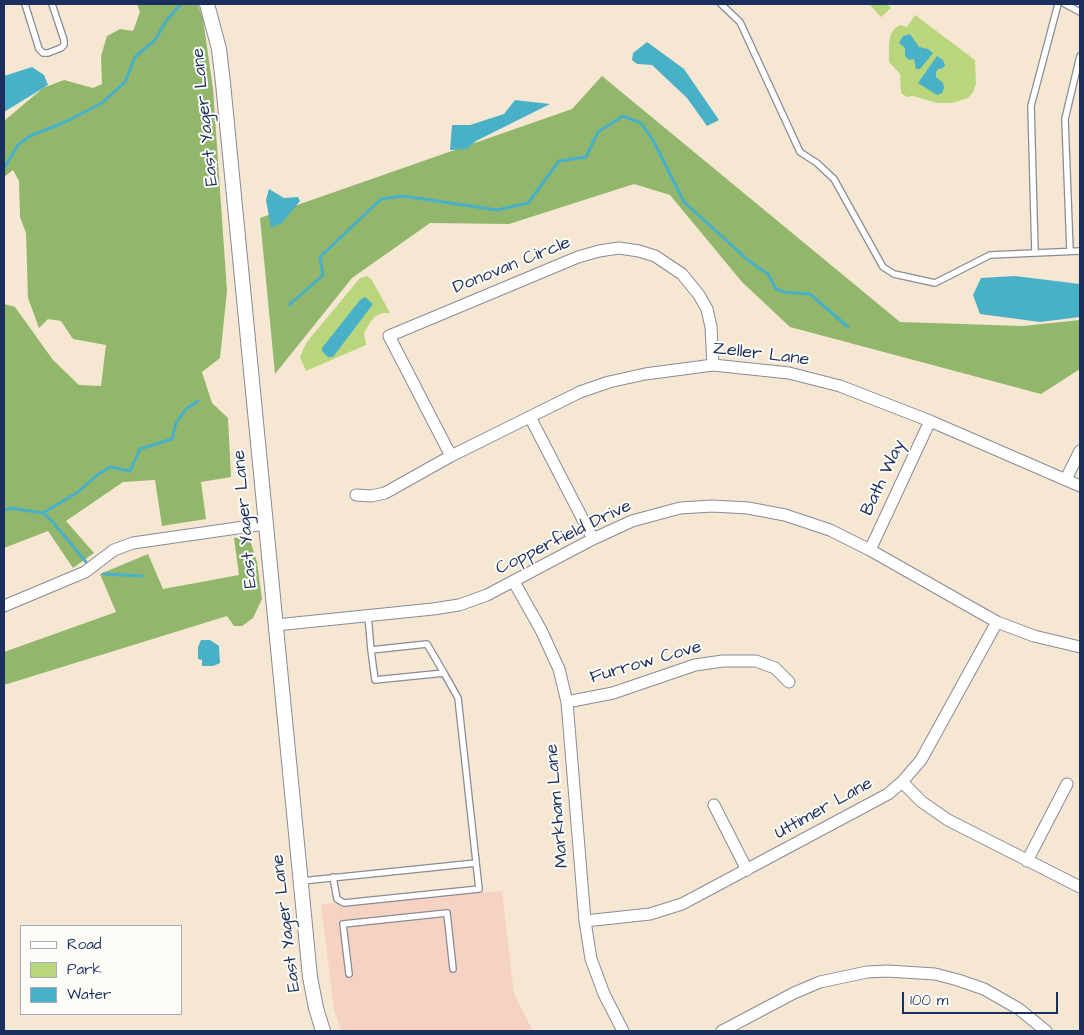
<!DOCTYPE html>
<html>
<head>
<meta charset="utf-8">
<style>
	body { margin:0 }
	#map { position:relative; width:1084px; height:1035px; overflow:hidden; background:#f6e7d2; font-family:"Architects Daughter",sans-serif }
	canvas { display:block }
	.frame { position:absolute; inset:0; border:5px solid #1b2f5e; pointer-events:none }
	.legend { position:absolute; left:20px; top:925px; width:162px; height:90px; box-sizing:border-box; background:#fdfcf7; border:1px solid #a3aaba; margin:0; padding:6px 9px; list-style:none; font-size:15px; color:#1b2f5e }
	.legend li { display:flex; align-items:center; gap:10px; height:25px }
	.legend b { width:25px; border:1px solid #a3aaba }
	.scale { position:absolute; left:902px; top:992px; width:156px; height:22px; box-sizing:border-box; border:2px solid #1b2f5e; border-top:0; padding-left:6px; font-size:15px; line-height:18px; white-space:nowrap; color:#1b2f5e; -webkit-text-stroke:4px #fdfcf7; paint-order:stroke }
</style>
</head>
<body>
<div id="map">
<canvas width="1084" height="1035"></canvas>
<div class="frame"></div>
<ul class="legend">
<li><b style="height:6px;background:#fff"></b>Road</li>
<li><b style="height:14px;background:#b9d67c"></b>Park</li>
<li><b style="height:14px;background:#48b0c7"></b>Water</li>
</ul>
<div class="scale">100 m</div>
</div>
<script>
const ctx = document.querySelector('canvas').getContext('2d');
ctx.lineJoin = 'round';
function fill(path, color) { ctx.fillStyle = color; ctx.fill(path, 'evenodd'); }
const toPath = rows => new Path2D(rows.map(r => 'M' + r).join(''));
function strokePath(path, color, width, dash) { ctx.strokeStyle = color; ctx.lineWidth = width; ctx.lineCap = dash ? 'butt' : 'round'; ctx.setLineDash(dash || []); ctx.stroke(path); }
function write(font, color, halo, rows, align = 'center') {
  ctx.font = font + ' "Architects Daughter",sans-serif'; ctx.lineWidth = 4; ctx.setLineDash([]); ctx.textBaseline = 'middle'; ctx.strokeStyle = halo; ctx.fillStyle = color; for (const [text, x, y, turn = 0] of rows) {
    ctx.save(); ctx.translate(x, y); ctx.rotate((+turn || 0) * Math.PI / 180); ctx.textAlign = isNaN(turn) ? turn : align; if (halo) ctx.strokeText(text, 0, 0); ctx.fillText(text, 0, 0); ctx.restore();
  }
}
fill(toPath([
	[502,891,514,994,533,1031,341,1031,334,1010,321,904]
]), '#f6d2c3');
fill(toPath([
	[869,4,887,4,891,8,881,17],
	[915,15,975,60,976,84,973,92,968,98,952,103,937,103,913,96,907,97,901,93,900,74,889,62,889,43,891,34,895,28,900,25,907,27],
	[367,276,372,280,390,313,382,313,376,316,371,321,364,333,366,345,306,371,300,357,306,343,360,278]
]), '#b9d67c');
fill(toPath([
	[137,4,198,4,203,19,213,89,227,291,220,358,202,372,212,403,228,418,231,477,201,482,206,519,162,526,155,480,123,482,66,521,94,553,73,568,48,531,4,548,4,304,15,307,53,360,79,385,101,386,106,345,73,339,61,321,48,319,39,328,28,298,26,233,20,217,19,181,13,170,4,177,4,121,43,88,64,80,93,88,102,84,101,56,107,36,120,29,133,31,140,12],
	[602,76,900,322,1023,326,1080,320,1080,369,1041,394,790,327,742,282,670,195,634,184,509,224,430,223,352,278,275,374,260,218,572,109],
	[249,537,257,562,262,599,253,618,242,626,234,626,227,616,4,685,4,652,116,612,100,574,148,554,163,589,239,575,234,538]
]), '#92b76c');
fill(toPath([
	[910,34,919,47,928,49,933,53,920,69,916,69,914,59,909,60,905,56,905,48,899,43,903,36],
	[647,42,684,69,719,120,707,126,687,98,652,65,637,64,632,60,633,53],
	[937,56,943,60,945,65,943,68,938,69,936,72,936,77,943,83,944,88,942,93,937,95,918,83],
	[32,67,44,75,48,85,4,112,4,76],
	[515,100,550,104,476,141,467,149,450,150,452,125,470,125,504,114],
	[269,189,284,198,298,197,300,201,282,223,271,228,266,200],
	[1015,276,1080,284,1080,317,1040,322,980,314,973,295,981,278],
	[365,297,373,304,333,357,328,357,322,351,322,348,360,300],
	[201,640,210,640,219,646,220,663,213,666,202,666,202,660,198,659,198,647]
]), '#48b0c7');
strokePath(toPath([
	[4,168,18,145,30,136,65,122,102,103,125,82,135,57,155,40,166,21,181,4],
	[289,305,323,275,320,257,381,199,403,196,497,210,528,203,559,161,586,157,598,132,623,116,641,123,653,140,684,202,749,261,768,274,776,289,784,292,810,294,848,327],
	[4,511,9,508,43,513,78,492,96,476,110,467,130,471,140,449,172,439,176,423,186,409,198,401],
	[43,513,52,521,86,562],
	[104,574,142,576]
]), '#48b0c7', 3);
const service = toPath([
	[25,4,39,49,43,53,48,53,61,48,64,45,64,40,52,4],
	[721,4,740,22,800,152,817,163,834,179,883,267,894,274,935,283,990,255,1080,251],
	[1065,4,1080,12],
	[1070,251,1065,119,1080,56],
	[1035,253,1031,106,1058,4],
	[368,615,371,650,375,680,444,673,427,644,371,650],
	[333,877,337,899,344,903,479,889,458,698,444,673],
	[302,881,476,863],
	[349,974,343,924,447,913,453,969]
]);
const minor = toPath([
	[530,417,593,539],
	[451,456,389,336,578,257,599,251,619,248,639,251,655,256,682,274,699,295,707,309,711,327,713,365],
	[1066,479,1080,451],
	[356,495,371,496,385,493,451,456,580,392,609,382,645,374,713,365,789,373,840,386,930,421,1080,486],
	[870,550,930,421],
	[514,582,541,630,559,669,567,702,585,921,591,959,604,994,623,1031],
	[4,606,85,572,114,550,133,543,265,524],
	[276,625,433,609,459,605,487,595,593,539,632,521,680,508,712,506,748,508,785,515,830,530,870,550,997,622,1034,636,1080,647],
	[567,702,613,693,695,665,723,661,756,661,775,668,789,682],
	[902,782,922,802,948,820,1080,887],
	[714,805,747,870],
	[1027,861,1067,784],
	[585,921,650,914,682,904,888,794,902,782,921,760,997,622],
	[722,1031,794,993,820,982,867,972,888,971,935,974,958,980,984,989,1019,1009,1046,1031]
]);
const tertiary = toPath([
	[207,4,219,49,223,83,310,977,316,1008,323,1031]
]);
strokePath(service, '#888b98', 8);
strokePath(minor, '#888b98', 13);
strokePath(tertiary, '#888b98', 16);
strokePath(service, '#fff', 5.5);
strokePath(minor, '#fff', 11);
strokePath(tertiary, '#fff', 14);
write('18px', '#1b2f5e', '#fdfcf7', [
	["East Yager Lane",206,117,-96],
	["Donovan Circle",512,266,-22],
	["Zeller Lane",761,355,7],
	["Bath Way",884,478,-65],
	["East Yager Lane",246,519,-95],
	["Copperfield Drive",564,538,-26],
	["Furrow Cove",646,663,-16],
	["Markham Lane",558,806,-95],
	["Uttimer Lane",824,809,-29],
	["East Yager Lane",287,923,-97]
]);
</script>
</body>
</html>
